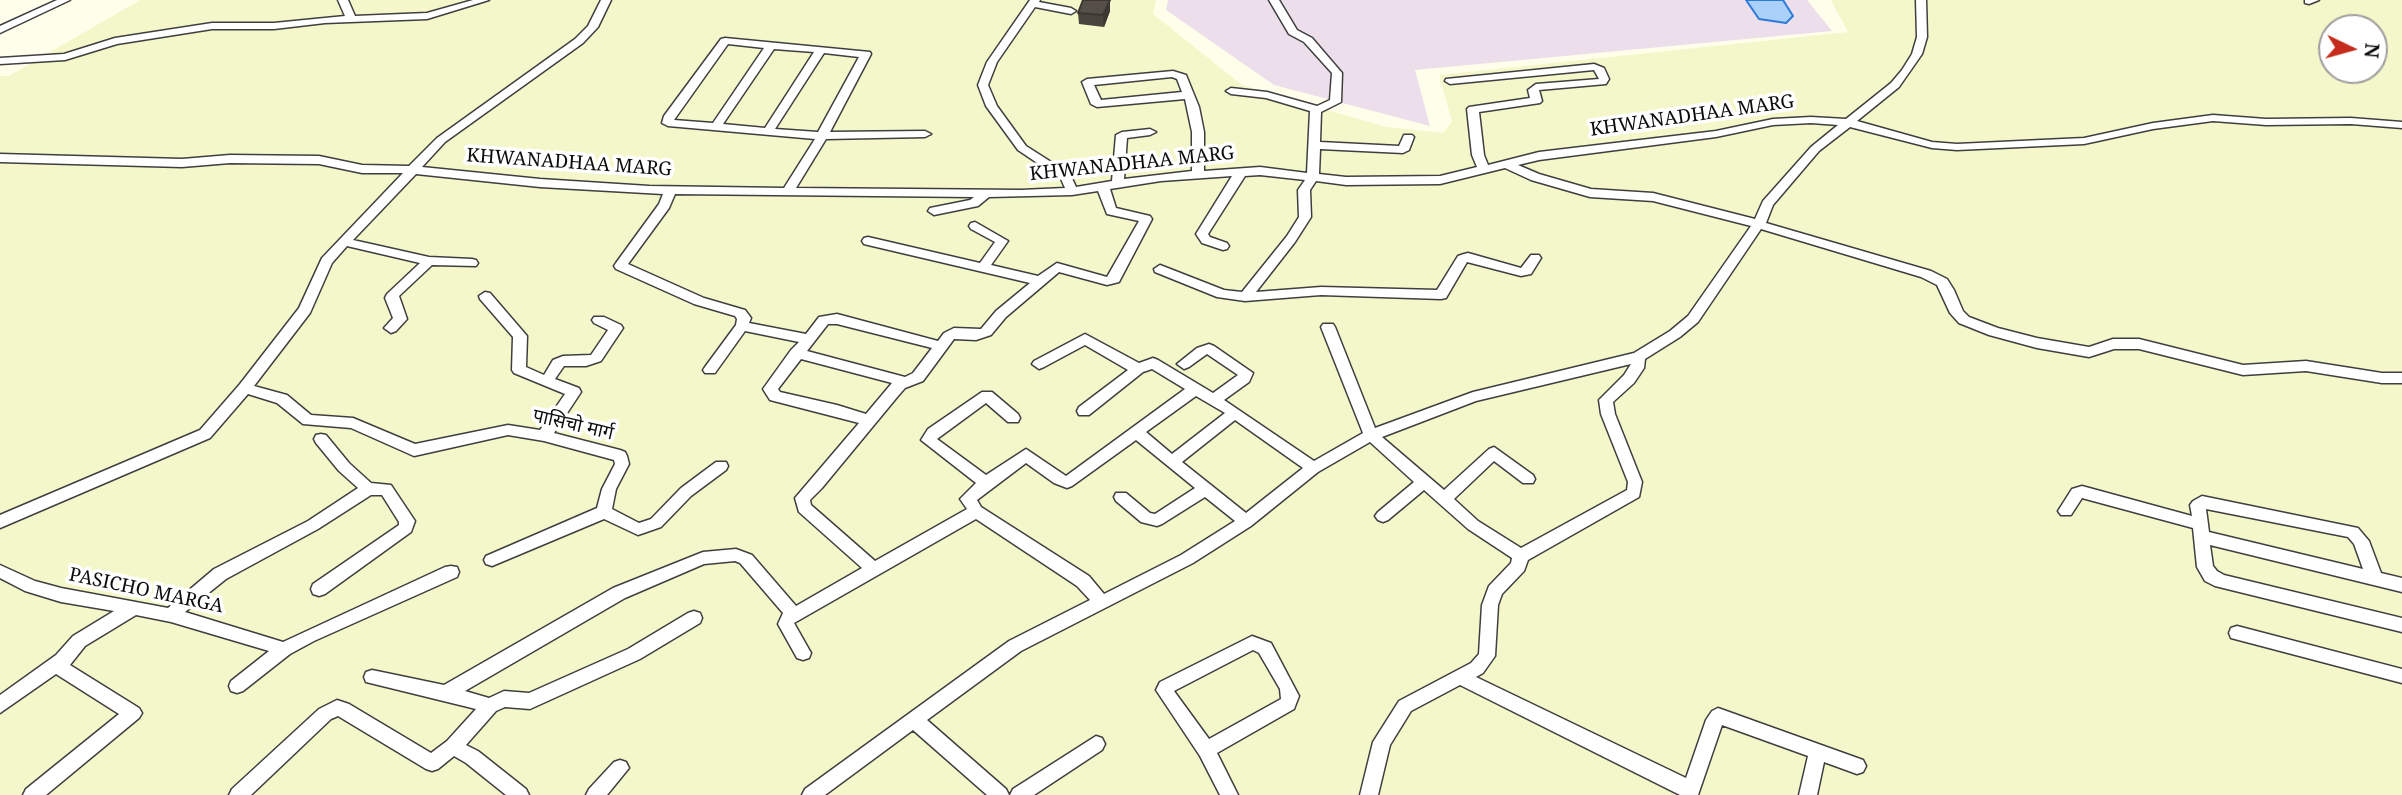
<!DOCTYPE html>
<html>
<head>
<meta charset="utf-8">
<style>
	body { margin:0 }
	#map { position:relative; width:2402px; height:795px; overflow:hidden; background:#fffeeb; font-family:"Noto Serif",serif }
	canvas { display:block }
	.north { position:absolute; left:2318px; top:14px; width:70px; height:70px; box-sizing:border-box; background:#fff; border:2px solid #9e9e9e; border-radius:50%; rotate:95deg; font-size:19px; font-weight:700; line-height:28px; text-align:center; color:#0c0c0c }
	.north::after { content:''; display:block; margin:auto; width:24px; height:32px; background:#c52c1b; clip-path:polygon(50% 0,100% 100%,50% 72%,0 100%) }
</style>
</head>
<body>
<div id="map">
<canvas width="2402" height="795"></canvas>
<div class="north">N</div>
</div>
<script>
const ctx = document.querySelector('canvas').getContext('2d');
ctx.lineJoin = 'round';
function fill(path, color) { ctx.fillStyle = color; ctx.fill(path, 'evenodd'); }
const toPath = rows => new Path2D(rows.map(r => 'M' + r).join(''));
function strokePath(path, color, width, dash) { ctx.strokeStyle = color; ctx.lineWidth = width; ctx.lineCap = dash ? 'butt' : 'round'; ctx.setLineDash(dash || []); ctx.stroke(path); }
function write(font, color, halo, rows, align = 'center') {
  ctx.font = font + ' "Noto Serif","Noto Sans Devanagari",serif'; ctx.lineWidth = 7; ctx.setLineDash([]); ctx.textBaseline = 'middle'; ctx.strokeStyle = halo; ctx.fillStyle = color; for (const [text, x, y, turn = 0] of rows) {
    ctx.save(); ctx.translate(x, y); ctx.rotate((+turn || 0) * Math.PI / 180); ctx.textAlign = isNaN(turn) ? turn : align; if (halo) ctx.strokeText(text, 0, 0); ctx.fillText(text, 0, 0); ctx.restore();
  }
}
fill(toPath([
	[1168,0,1807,0,1832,31,1415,70,1430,126,1274,85,1166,10]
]), '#ecdfeb');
fill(toPath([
	[140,0,1156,0,1153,14,1242,85,1386,127,1443,133,1452,122,1439,75,1848,32,1831,0,2402,0,2402,795,0,795,0,76,9,76],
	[2332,28,2374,28,2374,70,2332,70]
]), '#f4f7c9');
const water = toPath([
	[1746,0,1783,0,1793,16,1786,23,1759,19,1746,0]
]);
fill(water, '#abd1fa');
strokePath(water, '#2d7ad7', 2);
const minor = toPath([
	[57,0,70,0,0,33,0,26,57,0],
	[338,0,348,0,355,16,427,13,473,0,489,0,427,19,325,23,274,29,212,29,117,44,65,60,0,64,0,58,64,54,115,38,212,23,274,23,345,16,338,0],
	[601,0,611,0,598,27,583,43,445,142,422,167,540,179,649,186,784,188,815,139,668,126,662,123,664,116,721,39,725,38,870,52,871,54,830,132,925,131,931,134,925,137,826,139,796,188,1021,190,1065,188,1061,179,1018,150,986,106,978,85,987,62,1030,0,1040,0,1039,2,1071,8,1076,11,1071,14,1035,7,997,62,988,85,997,106,1026,146,1070,174,1076,187,1112,181,1116,135,1122,132,1150,129,1156,132,1150,135,1127,138,1124,179,1192,171,1192,132,1185,99,1097,107,1091,104,1082,82,1087,79,1173,71,1186,75,1199,107,1204,132,1204,171,1260,167,1307,173,1310,111,1266,98,1231,94,1226,91,1231,88,1267,92,1317,106,1330,100,1332,73,1304,42,1289,34,1269,0,1279,0,1297,30,1312,38,1342,73,1341,102,1321,112,1320,142,1399,146,1404,135,1412,135,1414,137,1409,150,1403,153,1320,149,1319,174,1346,177,1440,176,1477,167,1472,155,1467,109,1469,107,1530,98,1528,90,1536,84,1599,79,1594,70,1450,84,1445,81,1446,79,1594,64,1604,68,1609,79,1606,84,1539,90,1542,101,1540,103,1479,112,1484,155,1488,165,1539,152,1716,131,1773,119,1811,117,1846,119,1891,83,1902,70,1912,54,1917,37,1916,0,1926,0,1927,37,1922,54,1899,87,1857,121,1932,142,1957,144,2084,138,2153,123,2213,115,2266,119,2351,118,2402,122,2402,128,2351,124,2266,125,2213,121,2153,129,2084,144,1957,150,1932,148,1850,127,1819,151,1773,205,1766,223,1931,271,1947,279,1954,290,1963,311,1969,317,1998,328,2037,338,2089,347,2113,339,2139,339,2243,365,2306,361,2382,373,2402,373,2402,383,2382,383,2306,371,2243,375,2139,349,2114,349,2089,357,2037,348,1989,335,1959,323,1950,313,1937,285,1921,277,1761,229,1698,322,1680,337,1645,359,1644,368,1634,383,1613,402,1615,414,1642,482,1639,497,1528,560,1524,571,1502,594,1498,605,1495,656,1483,673,1476,677,1686,778,1706,720,1712,711,1718,708,1863,760,1866,766,1863,772,1857,774,1824,762,1817,795,1799,795,1808,756,1722,725,1698,795,1680,795,1460,685,1411,711,1390,745,1378,795,1360,795,1373,742,1399,701,1471,663,1479,654,1482,605,1489,586,1511,563,1512,558,1468,529,1424,490,1388,520,1383,522,1378,520,1375,516,1378,512,1414,482,1370,442,1318,472,1251,526,1193,563,1021,651,927,720,1006,789,1009,795,987,795,913,730,825,795,802,795,805,789,1009,641,1090,600,1077,586,976,519,794,623,811,653,809,658,803,660,797,658,778,624,783,613,740,563,735,561,704,564,625,598,465,691,489,698,504,691,529,693,628,649,688,613,694,611,700,613,702,618,700,623,640,659,530,709,505,707,496,711,466,745,478,751,526,789,529,795,506,795,466,763,454,756,438,769,432,771,426,769,338,716,331,719,251,795,229,795,232,789,319,709,337,700,349,704,431,753,447,741,476,709,366,682,364,677,366,672,372,670,444,685,613,588,703,552,736,549,752,555,796,606,862,568,799,512,795,498,859,423,770,400,763,389,791,350,799,342,745,331,715,373,705,373,703,370,705,367,736,325,737,319,735,316,694,304,616,269,614,266,616,263,659,204,663,194,540,187,416,174,353,240,429,257,472,259,476,260,478,263,476,266,432,265,399,296,407,319,396,331,391,333,384,328,393,318,385,298,387,294,420,263,347,246,332,263,310,313,254,386,287,395,311,415,353,418,415,444,508,425,540,430,565,394,514,373,512,370,513,337,480,299,479,296,485,292,490,293,527,336,526,367,544,375,553,360,563,356,591,355,608,330,594,323,592,320,594,317,604,317,621,325,623,328,601,361,586,366,564,366,555,379,579,388,581,392,554,433,620,450,625,452,627,456,629,464,616,489,612,509,639,523,651,519,681,488,716,462,726,462,728,466,726,470,691,496,661,527,638,535,604,519,492,566,486,564,484,560,486,556,597,508,602,489,615,464,614,460,544,441,508,435,414,456,351,428,303,424,277,403,248,394,210,438,0,528,0,515,200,430,240,384,299,308,322,258,403,173,362,173,319,164,230,163,182,167,0,162,0,154,182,159,230,155,319,156,362,165,409,166,437,138,575,39,588,26,601,0],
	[728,44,764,48,713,123,674,120,728,44],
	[774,49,814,52,765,128,723,124,774,49],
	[824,53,859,57,818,132,775,129,824,53],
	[1172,77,1177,79,1182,92,1101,100,1094,85,1172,77],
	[1811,123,1838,125,1811,147,1763,201,1755,219,1653,193,1591,189,1539,174,1518,165,1539,160,1716,137,1773,125,1811,123],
	[1505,168,1531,180,1590,197,1653,201,1751,226,1688,316,1670,331,1634,353,1473,392,1375,428,1335,327,1333,324,1323,324,1321,327,1363,433,1314,461,1224,400,1249,382,1253,373,1214,346,1209,344,1197,348,1177,364,1184,369,1189,367,1207,354,1238,375,1213,393,1158,360,1153,358,1139,363,1085,334,1034,361,1032,364,1039,369,1044,367,1085,345,1128,370,1079,407,1077,411,1079,415,1089,415,1143,372,1152,369,1185,389,1066,476,1026,449,986,475,937,439,986,403,1008,422,1018,422,1020,418,1018,414,992,392,982,392,928,429,921,440,976,483,960,499,967,509,875,561,811,505,810,500,822,488,898,396,905,388,923,381,954,339,976,340,991,335,1006,317,1059,272,1107,285,1119,282,1152,219,1150,216,1116,208,1110,189,1161,181,1232,176,1196,234,1202,243,1223,250,1227,249,1229,246,1227,243,1210,237,1208,234,1245,176,1260,175,1305,180,1298,190,1299,217,1287,236,1242,292,1224,290,1160,265,1154,269,1155,272,1217,297,1245,301,1321,295,1441,299,1446,298,1467,262,1521,276,1531,274,1541,258,1539,255,1531,255,1521,268,1468,253,1464,254,1458,256,1437,290,1321,287,1256,292,1295,242,1311,217,1310,190,1316,181,1346,185,1440,184,1505,168],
	[1098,191,1107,214,1139,221,1107,277,1057,263,1038,276,991,265,1008,241,975,222,971,223,969,226,971,229,995,242,980,263,868,237,864,238,862,241,864,244,868,245,1030,283,996,311,981,329,954,328,944,333,938,341,837,314,819,317,806,334,749,323,751,318,745,310,704,298,628,264,669,208,675,194,974,197,970,200,930,208,928,211,934,215,978,206,989,197,1072,195,1098,191],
	[828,324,837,324,932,348,913,373,905,377,807,351,828,324],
	[801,359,892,383,866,414,837,405,780,392,778,389,801,359],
	[1631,364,1624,375,1599,400,1601,414,1628,482,1627,490,1521,548,1478,521,1454,499,1494,461,1523,483,1533,483,1535,479,1533,475,1494,447,1489,449,1444,490,1382,437,1476,401,1631,364],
	[1196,396,1225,413,1172,454,1146,432,1196,396],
	[1235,420,1303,468,1246,513,1182,462,1235,420],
	[1136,440,1195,488,1155,514,1150,513,1126,493,1116,493,1114,497,1116,501,1141,522,1157,526,1162,524,1205,497,1235,521,1181,555,1104,594,1089,576,981,507,977,500,1026,463,1054,483,1067,488,1072,486,1136,440],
	[2305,0,2319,0,2309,4,2305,3,2305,0],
	[321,434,326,435,349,463,371,483,391,485,415,521,411,532,325,594,319,596,313,594,311,589,313,584,399,525,399,522,382,495,371,495,318,529,226,579,185,612,283,642,445,567,451,566,457,567,459,572,457,577,314,641,290,654,243,691,237,693,231,691,229,686,231,681,269,651,171,622,136,615,85,646,70,665,139,708,142,713,139,718,46,795,23,795,26,789,119,714,56,674,0,713,0,695,56,655,73,636,114,611,61,602,25,591,0,578,0,565,35,581,61,588,168,608,214,569,308,521,358,488,339,471,316,443,314,439,316,435,321,434],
	[2082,486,2192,516,2190,505,2193,501,2202,496,2358,528,2369,541,2381,573,2402,578,2402,592,2210,545,2213,566,2217,571,2224,575,2402,618,2402,632,2215,586,2205,581,2197,567,2193,528,2082,498,2071,515,2061,515,2058,511,2072,489,2082,486],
	[2206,509,2348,537,2354,544,2363,569,2209,532,2206,509],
	[2237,626,2402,669,2402,683,2231,638,2229,633,2231,628,2237,626],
	[1252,636,1271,643,1299,696,1294,709,1217,753,1238,795,1220,795,1200,756,1156,690,1160,682,1252,636],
	[1253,650,1259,653,1280,689,1281,699,1209,739,1174,691,1253,650],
	[1096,736,1102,738,1105,744,1102,750,1034,795,1010,795,1013,789,1096,736],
	[620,760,626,762,629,768,607,795,586,795,589,789,614,762,620,760]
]);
strokePath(minor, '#3f3f3f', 3);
fill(minor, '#fff');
fill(toPath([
	[1110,0,1110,11,1104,27,1079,24,1078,13]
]), '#49443d');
fill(toPath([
	[1110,0,1110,11,1104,27,1103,15]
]), '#3c3732');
const building = toPath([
	[1083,0,1110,0,1103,15,1078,13,1083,0]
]);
fill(building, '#554f47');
strokePath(building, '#3c3732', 2);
write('19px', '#0c0c0c', '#fff', [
	["KHWANADHAA MARG",1692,116,-8],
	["KHWANADHAA MARG",569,163,4],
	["KHWANADHAA MARG",1132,164,-6],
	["पासिचो मार्ग",573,425,13],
	["PASICHO MARGA",146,591,12]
]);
</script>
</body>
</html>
